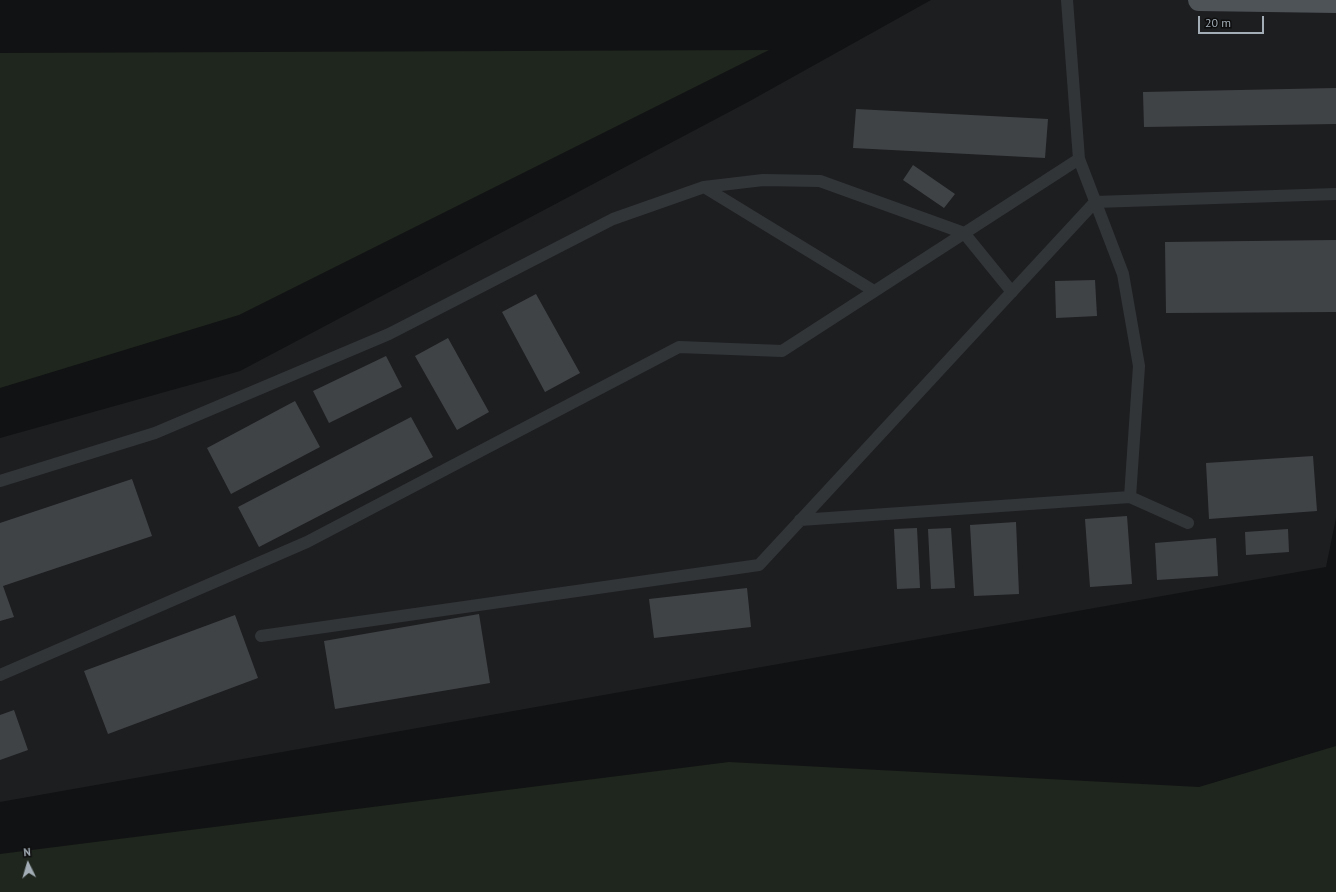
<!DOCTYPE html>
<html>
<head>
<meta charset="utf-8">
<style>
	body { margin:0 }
	#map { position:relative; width:1336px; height:892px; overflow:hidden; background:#111213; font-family:"PT Sans",sans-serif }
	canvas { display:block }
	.north { position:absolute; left:8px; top:844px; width:40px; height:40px; -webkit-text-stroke:3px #0d0d0e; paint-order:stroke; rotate:355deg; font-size:11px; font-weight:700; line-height:16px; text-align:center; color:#a2adb5 }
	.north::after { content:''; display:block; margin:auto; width:14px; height:18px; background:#a2adb5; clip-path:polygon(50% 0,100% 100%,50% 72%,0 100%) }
	.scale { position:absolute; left:1198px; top:16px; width:66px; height:18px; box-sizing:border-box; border:2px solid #a2adb5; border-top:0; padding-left:5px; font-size:12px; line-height:14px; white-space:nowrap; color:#a2adb5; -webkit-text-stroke:3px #0d0d0e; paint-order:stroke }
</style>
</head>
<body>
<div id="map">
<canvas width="1336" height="892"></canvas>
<div class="north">N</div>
<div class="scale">20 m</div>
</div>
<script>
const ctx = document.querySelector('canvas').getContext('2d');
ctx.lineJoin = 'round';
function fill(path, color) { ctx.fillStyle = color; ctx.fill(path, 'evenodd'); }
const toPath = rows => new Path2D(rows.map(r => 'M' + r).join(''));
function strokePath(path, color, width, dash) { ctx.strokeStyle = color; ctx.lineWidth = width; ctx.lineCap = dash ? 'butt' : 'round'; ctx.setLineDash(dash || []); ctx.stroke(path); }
fill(toPath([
	[931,0,1199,0,1336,2,1336,518,1326,567,0,802,0,438,240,371,748,102]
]), '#1d1e20');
fill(toPath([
	[769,50,239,315,0,388,0,53],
	[1336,746,1336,892,0,892,0,854,729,762,1199,787]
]), '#1f261e');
fill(toPath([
	[1336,88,1336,124,1144,127,1143,92],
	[856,109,1048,119,1045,158,853,148],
	[913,165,955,194,944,208,903,180],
	[1336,240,1336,312,1166,313,1165,242],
	[1095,280,1097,316,1056,318,1055,281],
	[536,294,580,373,545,392,502,312],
	[448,338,489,412,457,430,415,356],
	[386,356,402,387,329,423,313,391],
	[295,401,320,447,231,494,207,448],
	[411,417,433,457,259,547,238,507],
	[1313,456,1317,511,1209,519,1206,463],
	[132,479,152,536,3,586,14,617,0,621,0,523],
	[1127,516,1132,584,1090,587,1085,519],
	[1016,522,1019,594,974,596,970,525],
	[917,528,920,588,897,589,894,529],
	[951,528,955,588,931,589,928,529],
	[1288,529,1289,552,1246,555,1245,532],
	[1216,538,1218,576,1157,580,1155,543],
	[747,588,751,627,654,638,649,599],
	[479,614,490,683,335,709,324,641],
	[235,615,258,678,108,734,84,671],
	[14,710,28,750,0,760,0,715]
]), '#404346');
strokePath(toPath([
	[1067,0,1079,159,1123,274,1139,366,1130,497,1188,523],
	[704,187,874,291],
	[0,481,155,433,389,334,613,219,704,187,763,180,820,181,964,233,1012,292],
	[800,520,1130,497],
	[261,636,759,565,1095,202,1336,194],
	[0,675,307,542,679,347,782,351,1079,159]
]), '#323538', 12);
strokePath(toPath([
	[1199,0,1336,2]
]), '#4e5358', 22);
</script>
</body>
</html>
